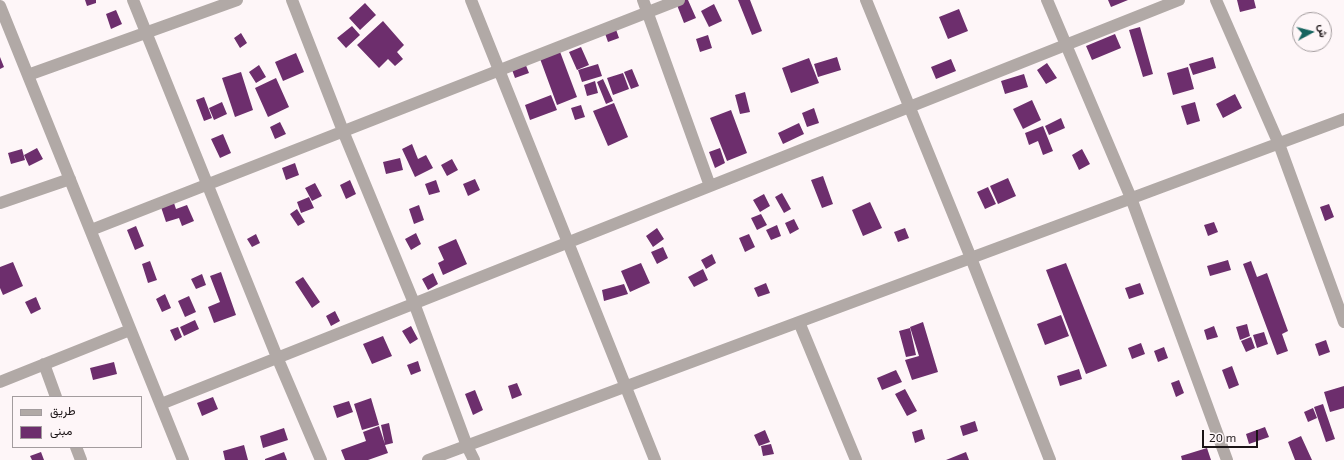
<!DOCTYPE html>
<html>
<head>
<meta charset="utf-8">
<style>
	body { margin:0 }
	#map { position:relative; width:1344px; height:460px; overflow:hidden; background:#fef6f8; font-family:"Exo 2",Vazirmatn,sans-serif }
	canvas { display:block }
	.legend { position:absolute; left:12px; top:396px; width:130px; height:52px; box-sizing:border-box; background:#fef6f8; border:1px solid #a39c9e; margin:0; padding:5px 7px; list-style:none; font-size:12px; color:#1b1416 }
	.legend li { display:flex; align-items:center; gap:8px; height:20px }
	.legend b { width:20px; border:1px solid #a39c9e }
	.north { position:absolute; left:1292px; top:12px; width:40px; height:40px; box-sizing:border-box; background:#fef6f8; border:1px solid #a39c9e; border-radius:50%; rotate:83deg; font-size:11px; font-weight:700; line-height:16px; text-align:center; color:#1b1416 }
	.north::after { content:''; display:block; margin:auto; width:14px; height:18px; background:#16645f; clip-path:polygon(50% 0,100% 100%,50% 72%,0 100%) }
	.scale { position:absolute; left:1202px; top:430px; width:56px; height:18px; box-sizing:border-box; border:2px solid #1b1416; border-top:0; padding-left:5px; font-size:12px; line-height:14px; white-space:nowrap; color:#1b1416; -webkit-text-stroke:3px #fef6f8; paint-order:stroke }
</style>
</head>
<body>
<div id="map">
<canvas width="1344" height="460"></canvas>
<ul class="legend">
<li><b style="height:5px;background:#b1a9a6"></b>طريق</li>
<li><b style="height:11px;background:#6d2e6d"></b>مبنى</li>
</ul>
<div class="north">ش</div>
<div class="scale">20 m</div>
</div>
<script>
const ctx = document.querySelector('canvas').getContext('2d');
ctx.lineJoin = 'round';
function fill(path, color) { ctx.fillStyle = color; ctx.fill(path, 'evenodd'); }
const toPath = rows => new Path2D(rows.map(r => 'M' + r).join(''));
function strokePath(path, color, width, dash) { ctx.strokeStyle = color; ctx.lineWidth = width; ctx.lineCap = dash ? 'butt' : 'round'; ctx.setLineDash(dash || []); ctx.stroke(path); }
fill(toPath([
	[85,0,96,0,96,3,87,6],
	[675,0,688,0,696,18,684,23],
	[738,0,750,0,762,31,752,35],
	[1108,0,1128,0,1111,7],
	[1237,0,1254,0,1256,8,1240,12],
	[365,3,376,15,360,30,349,18],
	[714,4,722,21,709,27,701,11],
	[959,9,968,31,948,39,939,17],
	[116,10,122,24,111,29,106,14],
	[383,21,404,45,397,52,403,59,395,66,388,59,379,68,357,45],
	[613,21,619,38,608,42,602,25],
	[352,26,360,35,346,48,337,38],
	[1140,27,1153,74,1143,77,1129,30],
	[241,33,247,43,240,48,234,38],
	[1115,34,1121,48,1092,60,1086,46],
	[708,35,712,48,700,52,696,39],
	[581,47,589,65,577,70,569,52],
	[559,49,577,97,557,105,539,56],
	[296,53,304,72,283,81,275,62],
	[0,57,4,67,0,69],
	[837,57,841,70,818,77,814,64],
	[1213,57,1216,68,1193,75,1189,64],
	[809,58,819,83,791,93,782,68],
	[951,59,956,71,936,79,931,67],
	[525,63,529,73,515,78,511,67],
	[1047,63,1057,78,1046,84,1037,70],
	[598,64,602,76,582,82,578,70],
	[259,65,266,77,256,83,249,72],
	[1188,67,1194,89,1173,95,1167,73],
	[632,69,639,86,631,89,624,72],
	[241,72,253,110,235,117,222,78],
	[623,73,629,89,613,95,607,78],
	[1024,74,1028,87,1005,94,1001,81],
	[276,78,289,107,268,117,255,88],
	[603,79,613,101,606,104,597,82],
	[595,81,598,93,587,96,584,85],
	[745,92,750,112,740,114,735,95],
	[1235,94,1242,108,1223,118,1216,104],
	[551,95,557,110,530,120,525,105],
	[204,97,212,118,204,121,196,100],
	[1032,100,1041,120,1023,129,1013,109],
	[222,102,227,114,214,120,209,108],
	[1195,102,1200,121,1187,125,1181,106],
	[614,103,628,137,608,146,593,111],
	[581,105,585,117,575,120,571,108],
	[814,108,819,123,807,127,802,113],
	[731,110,747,153,727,161,710,118],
	[1061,118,1065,128,1049,135,1045,126],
	[280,122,286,134,275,139,270,127],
	[799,123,804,134,783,144,778,133],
	[1043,126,1053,151,1043,155,1038,141,1029,145,1025,133],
	[223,134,231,153,220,158,211,139],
	[412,144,418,159,426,155,433,168,415,177,402,149],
	[37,148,43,159,29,166,24,155],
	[720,148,725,163,715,168,709,152],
	[22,149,25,160,11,164,8,153],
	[1082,149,1090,164,1079,170,1072,155],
	[400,158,403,170,386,174,383,162],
	[452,159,458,170,447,176,441,165],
	[295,163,299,175,286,180,282,168],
	[823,176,833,204,822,208,811,180],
	[1008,178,1016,196,998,204,990,186],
	[475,179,480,190,468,196,463,184],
	[350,180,356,194,346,199,340,185],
	[436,180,440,192,429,195,425,184],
	[315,183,322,196,312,201,305,188],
	[988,187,996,204,985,209,977,192],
	[782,193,791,209,784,213,775,197],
	[764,194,770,206,760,212,753,200],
	[309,197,314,208,301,213,297,202],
	[870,202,882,228,863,236,852,210],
	[174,203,176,209,187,205,194,221,182,226,179,218,166,222,161,207],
	[1329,204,1334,217,1325,221,1320,207],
	[419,205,424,220,414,224,409,209],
	[297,209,305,222,298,226,290,214],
	[761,214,767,225,757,230,751,218],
	[794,219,799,229,790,234,785,223],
	[1214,222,1218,232,1208,236,1204,225],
	[777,225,781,236,771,240,766,230],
	[136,226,144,246,135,250,127,230],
	[657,228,664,239,653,247,646,236],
	[905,228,909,238,898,242,894,232],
	[416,233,421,244,411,250,405,239],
	[256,234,260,243,252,247,247,239],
	[749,234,755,247,745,252,739,238],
	[456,239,467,264,443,275,438,263,444,260,438,247],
	[663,247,668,258,657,264,651,252],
	[712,254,716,263,706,269,701,260],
	[1228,260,1231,270,1210,276,1207,266],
	[150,261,157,280,148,283,142,264],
	[1251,261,1257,277,1267,273,1288,331,1282,334,1288,351,1277,355,1243,264],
	[13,262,23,286,3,295,0,288,0,267],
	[641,263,650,283,630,292,621,271],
	[1066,263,1107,366,1086,374,1046,270],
	[703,269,708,280,694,287,688,277],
	[221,272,236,315,214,323,208,307,220,302,210,276],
	[433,273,438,284,428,290,422,279],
	[202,274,206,285,196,289,191,279],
	[303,277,320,302,312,308,295,282],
	[766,283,770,293,758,297,754,288],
	[1140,283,1144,294,1129,299,1125,288],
	[624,284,628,294,604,301,602,290],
	[165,294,171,308,162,312,156,299],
	[189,296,196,312,185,317,178,301],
	[36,297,41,309,31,314,25,302],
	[335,311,340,321,331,326,326,316],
	[1061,315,1069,336,1045,345,1037,324],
	[195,320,199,329,184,336,180,327],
	[923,322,938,372,912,380,905,360,919,356,910,327],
	[1247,324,1250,336,1240,340,1236,327],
	[411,326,418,339,410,344,402,331],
	[1214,326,1218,337,1207,340,1204,330],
	[178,327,182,337,175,341,170,330],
	[910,328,916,355,906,357,899,331],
	[1264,332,1268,344,1257,348,1253,335],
	[383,336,392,356,372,364,363,344],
	[1251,337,1255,348,1246,352,1241,341],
	[1326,340,1330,352,1319,356,1315,344],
	[1141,343,1145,354,1132,359,1128,348],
	[1164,347,1168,358,1158,362,1154,351],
	[418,361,421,371,411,375,407,365],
	[114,362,117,374,93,380,90,368],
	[1232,366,1239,385,1229,389,1222,370],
	[1079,369,1082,379,1060,386,1057,376],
	[896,370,902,382,882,390,877,378],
	[1179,380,1184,393,1176,397,1171,383],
	[517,383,522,395,512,399,508,386],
	[1344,386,1344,408,1330,412,1324,392],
	[905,389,917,411,907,416,895,394],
	[475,390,483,410,473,415,465,394],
	[213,397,218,409,202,416,197,403],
	[371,398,379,425,362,430,354,404],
	[349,401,353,412,337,418,333,406],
	[1323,404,1335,439,1326,442,1314,407],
	[1313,408,1317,418,1308,422,1304,412],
	[975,421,978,431,963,436,960,426],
	[389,423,393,443,385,445,388,453,368,460,345,460,341,450,366,441,363,432,379,426,385,444,381,425],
	[1265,427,1269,437,1249,444,1246,434],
	[284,428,288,440,263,448,260,436],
	[922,429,925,439,915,443,912,432],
	[765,430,770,442,759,446,754,435],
	[1301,436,1312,460,1295,460,1288,442],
	[771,444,774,454,763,456,761,446],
	[244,445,248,460,225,460,223,451],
	[1207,448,1211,460,1182,460,1181,456],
	[41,452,44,460,32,460,30,456],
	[284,452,287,460,265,460,265,459],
	[966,452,969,460,946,460]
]), '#6d2e6d');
strokePath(toPath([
	[133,0,277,357,321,460],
	[292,0,343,131,414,303,467,446,474,460],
	[471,0,655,460],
	[643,0,710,186],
	[866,0,971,258,1050,460],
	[1047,0,1131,198,1227,460],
	[1216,0,1279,144,1344,322],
	[0,6,183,460],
	[28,75,237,0],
	[0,203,70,179],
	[91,230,679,0],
	[799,322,856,460],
	[44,364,56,397],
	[0,382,130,330],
	[161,404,1179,0],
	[76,447,81,460],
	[428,460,1344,119]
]), '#b1a9a6', 12);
</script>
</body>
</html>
